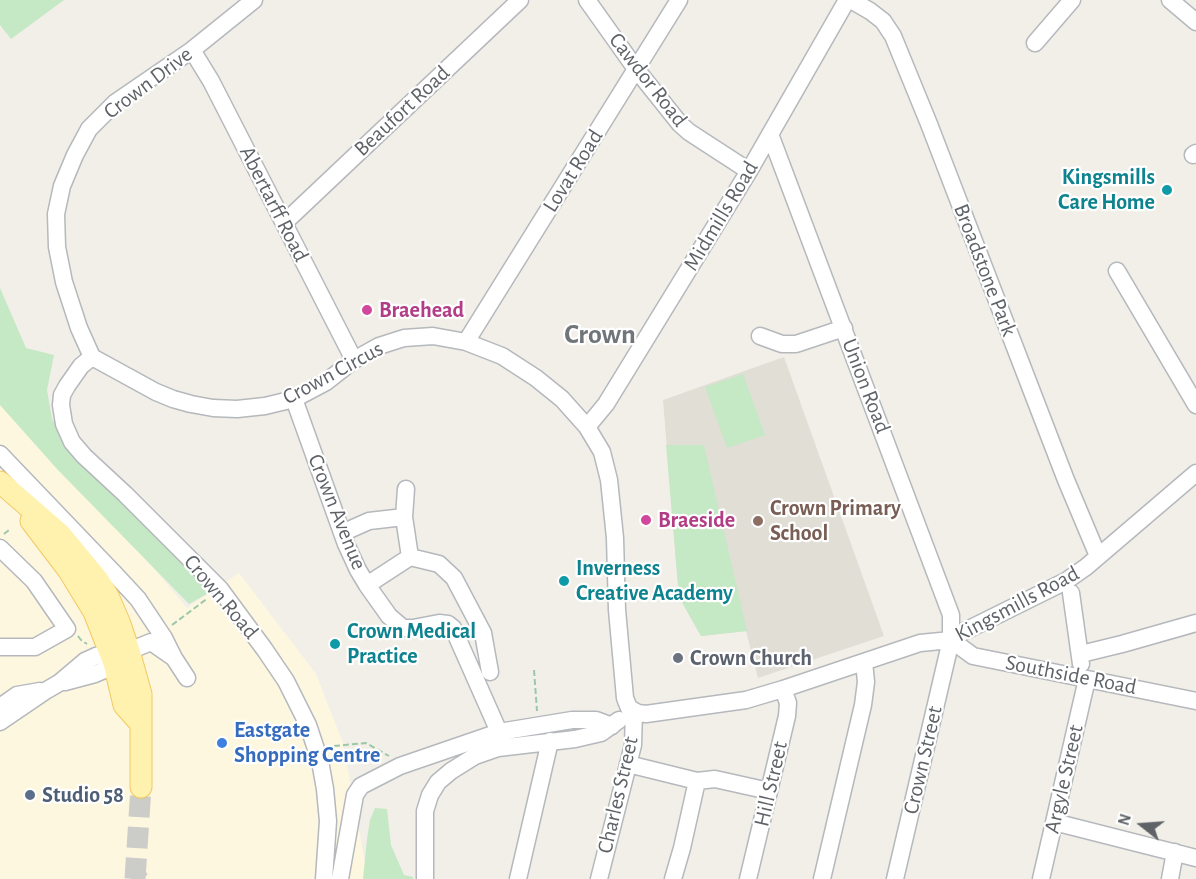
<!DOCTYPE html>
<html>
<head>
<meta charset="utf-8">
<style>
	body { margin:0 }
	#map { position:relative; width:1196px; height:879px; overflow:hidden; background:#f1efe8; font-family:"Alegreya Sans",sans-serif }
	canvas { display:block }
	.north { position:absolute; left:1112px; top:795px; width:60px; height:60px; -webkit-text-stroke:4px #fff; paint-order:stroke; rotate:287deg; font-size:16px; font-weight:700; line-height:24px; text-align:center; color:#5f6368 }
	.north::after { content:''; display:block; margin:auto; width:21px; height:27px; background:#5f6368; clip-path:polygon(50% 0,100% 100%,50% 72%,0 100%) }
</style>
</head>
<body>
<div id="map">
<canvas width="1196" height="879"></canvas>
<div class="north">N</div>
</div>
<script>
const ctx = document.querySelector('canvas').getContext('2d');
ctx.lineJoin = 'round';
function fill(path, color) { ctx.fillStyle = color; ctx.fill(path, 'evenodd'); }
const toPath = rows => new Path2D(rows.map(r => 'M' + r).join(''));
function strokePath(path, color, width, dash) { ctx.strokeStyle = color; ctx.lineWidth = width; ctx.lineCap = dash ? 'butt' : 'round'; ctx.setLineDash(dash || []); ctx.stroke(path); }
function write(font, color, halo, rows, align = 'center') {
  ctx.font = font + ' "Alegreya Sans",sans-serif'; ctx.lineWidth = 4.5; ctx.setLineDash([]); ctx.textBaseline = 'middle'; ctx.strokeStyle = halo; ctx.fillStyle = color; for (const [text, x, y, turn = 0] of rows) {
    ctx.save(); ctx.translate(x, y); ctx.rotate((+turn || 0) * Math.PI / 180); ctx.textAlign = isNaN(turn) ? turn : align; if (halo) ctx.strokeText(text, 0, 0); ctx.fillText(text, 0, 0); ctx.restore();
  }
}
fill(toPath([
	[0,384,187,608,239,573,316,674,343,743,368,879,0,879]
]), '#fef7e0');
fill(toPath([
	[784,357,884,636,758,678,746,631,701,636,679,597,663,400]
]), '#e1ded6');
fill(toPath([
	[0,0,64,0,11,39,0,25],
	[0,288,26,348,54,355,47,390,52,419,75,454,212,591,189,604,57,469,0,405],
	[743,374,765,435,727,448,705,387],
	[666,445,704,445,747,631,701,636,679,597],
	[375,808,387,809,391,845,404,875,413,877,413,879,363,879,367,839,370,820]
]), '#c5e8c5');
strokePath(toPath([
	[135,870,141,879]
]), '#ccccc8', 16, [16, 8]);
strokePath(toPath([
	[135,879,141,787]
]), '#ccccc8', 21, [21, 10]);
const minor = toPath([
	[587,0,636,69,680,124,689,132,749,171],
	[851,0,870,11,883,21,893,36,929,124,1066,480,1098,556],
	[1170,0,1196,22],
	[1035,43,1072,0],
	[192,50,211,81,354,360],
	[770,134,951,615,951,640,895,879],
	[1193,155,1196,153],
	[284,223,520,0],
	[1117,271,1196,405],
	[760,336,782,344,796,344,844,328],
	[466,342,679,0],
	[92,357,156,392,173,399,191,404,213,408,237,409,265,406,294,399,326,382,354,360,379,346,404,338,433,336,466,342,502,356,536,378,562,399,587,427,602,452,609,480,615,538,617,610,625,698,629,708,638,713,646,714,746,700,783,689,920,643,951,640,959,634,1066,581,1086,567,1196,473],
	[92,357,81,366,67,386,62,395,61,405,64,424,72,442,84,456,125,494,220,589,265,650,286,681,308,725,320,761,325,789,328,821,324,879],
	[92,357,79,328,64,282,57,247,56,214,62,186,75,155,89,129,116,102,192,50,254,0],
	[294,399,346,544,358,570,367,585,389,616,403,628,413,628,439,623,448,624,453,628,499,732],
	[587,427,606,404,749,171,847,0],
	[0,454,112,571],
	[404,517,406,489],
	[342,533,369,521,404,517,410,557],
	[0,548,34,581,67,629,35,647,0,647],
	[104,576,112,571,138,599,164,638,174,658,187,678],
	[367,585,410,557,439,564,454,578,483,633,490,672],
	[1071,593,1081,664],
	[951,640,973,656,1196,701],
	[1081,654,1122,644,1196,623],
	[65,682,95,674,109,668,123,656],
	[0,707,17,695,40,691],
	[0,722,47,690,59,683,85,661,96,656,129,651,151,642,174,658],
	[628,764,697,781,715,779,769,791],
	[1054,822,1196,858],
	[340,879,355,795,361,786,400,766,499,732,572,720,596,720,612,726],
	[425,879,425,811,430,795,438,782,451,771,475,756,498,748,575,739,601,733,619,720],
	[518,879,550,741],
	[599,879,633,745,634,711],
	[673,879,682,848,697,781],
	[748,879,787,716,788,703,783,689],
	[822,879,863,705,866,682,864,662],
	[1041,879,1087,679],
	[1170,879,1175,852]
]);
const major = toPath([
	[0,482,60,534,98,580,108,596,120,624,129,651,141,694,141,787],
	[31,521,69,571,94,612,114,663,124,705,140,723]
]);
strokePath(minor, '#b5b8bc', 19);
strokePath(major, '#f2c960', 23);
strokePath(toPath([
	[4,534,9,530],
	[172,625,208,598],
	[78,636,81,640,87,644],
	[534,670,537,711],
	[334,746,366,743,389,756]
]), '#9cc7a9', 2, [6, 3]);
strokePath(minor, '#fff', 16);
strokePath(major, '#fff2af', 21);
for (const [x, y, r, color] of [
	[1167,190,6,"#0f9aa8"],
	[367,310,6,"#d1479c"],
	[646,520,6,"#d1479c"],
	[758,521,6,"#8d6e63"],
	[564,581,6,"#0f9aa8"],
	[335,644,6,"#0f9aa8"],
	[678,658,6,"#6b7280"],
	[222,743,6,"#3f7fe0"],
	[30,795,6,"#5c6f8a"]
]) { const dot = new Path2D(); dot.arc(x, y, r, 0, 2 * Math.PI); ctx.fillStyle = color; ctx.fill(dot); strokePath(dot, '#fff', 2); }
write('22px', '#5f6368', '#fff', [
	["Cawdor Road",648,80,52],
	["Crown Drive",148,83,-37],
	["Beaufort Road",402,111,-43],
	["Lovat Road",573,171,-58],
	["Abertarff Road",274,204,63],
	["Midmills Road",721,216,-59],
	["Broadstone Park",985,270,69],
	["Crown Circus",333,373,-28],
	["Union Road",866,386,69],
	["Crown Avenue",337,512,68],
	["Crown Road",221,597,50],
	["Kingsmills Road",1017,604,-28],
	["Southside Road",1071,675,11],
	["Crown Street",923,760,-77],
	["Argyle Street",1064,779,-77],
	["Hill Street",771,784,-77],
	["Charles Street",618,795,-77]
]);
write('bold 22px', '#0d838f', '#fff', [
	["Kingsmills",1155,177,"right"],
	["Care Home",1155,202,"right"],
	["Inverness",576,568],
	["Creative Academy",576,593],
	["Crown Medical",347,631],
	["Practice",347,656]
], 'left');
write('bold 22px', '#b23c85', '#fff', [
	["Braehead",379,310],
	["Braeside",658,520]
], 'left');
write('bold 22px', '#785e54', '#fff', [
	["Crown Primary",770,508],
	["School",770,533]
], 'left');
write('bold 22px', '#5b616d', '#fff', [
	["Crown Church",690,658]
], 'left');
write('bold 22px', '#366cbe', '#fff', [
	["Eastgate",234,730],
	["Shopping Centre",234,755]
], 'left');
write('bold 22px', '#4e5e75', '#fff', [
	["Studio 58",42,795]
], 'left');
write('bold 28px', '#70757a', '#fff', [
	["Crown",600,335]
]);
</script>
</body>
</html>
